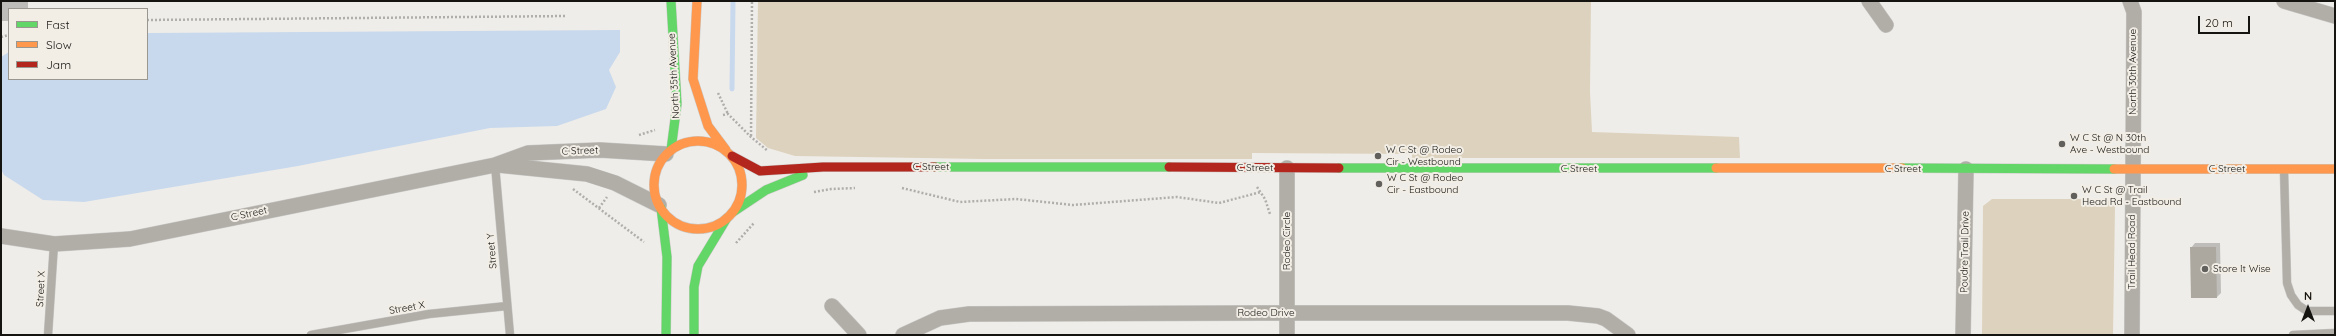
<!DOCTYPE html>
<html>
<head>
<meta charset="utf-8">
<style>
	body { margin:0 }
	#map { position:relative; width:2336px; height:336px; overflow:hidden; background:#efede9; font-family:Quicksand,sans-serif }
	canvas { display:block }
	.frame { position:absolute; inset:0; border:2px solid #151411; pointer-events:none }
	.legend { position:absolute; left:8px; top:8px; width:140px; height:72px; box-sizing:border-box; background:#f2eee6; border:1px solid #9a9791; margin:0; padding:5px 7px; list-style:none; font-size:12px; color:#151411 }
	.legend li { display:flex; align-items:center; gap:8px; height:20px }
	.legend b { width:20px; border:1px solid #9a9791 }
	.north { position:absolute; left:2288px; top:288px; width:40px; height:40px; -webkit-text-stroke:3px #f2eee6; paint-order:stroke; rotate:0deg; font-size:11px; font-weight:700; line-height:16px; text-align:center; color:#151411 }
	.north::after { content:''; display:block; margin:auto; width:14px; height:18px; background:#151411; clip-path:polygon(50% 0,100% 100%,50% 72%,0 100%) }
	.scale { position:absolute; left:2198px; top:16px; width:52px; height:18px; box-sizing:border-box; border:2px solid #151411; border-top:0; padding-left:5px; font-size:12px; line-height:14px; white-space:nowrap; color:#151411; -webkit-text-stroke:3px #f2eee6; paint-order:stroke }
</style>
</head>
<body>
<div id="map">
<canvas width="2336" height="336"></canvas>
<div class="frame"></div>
<ul class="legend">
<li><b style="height:5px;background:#63d668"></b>Fast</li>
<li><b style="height:5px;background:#ff974d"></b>Slow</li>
<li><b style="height:5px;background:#b3261e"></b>Jam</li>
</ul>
<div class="north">N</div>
<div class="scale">20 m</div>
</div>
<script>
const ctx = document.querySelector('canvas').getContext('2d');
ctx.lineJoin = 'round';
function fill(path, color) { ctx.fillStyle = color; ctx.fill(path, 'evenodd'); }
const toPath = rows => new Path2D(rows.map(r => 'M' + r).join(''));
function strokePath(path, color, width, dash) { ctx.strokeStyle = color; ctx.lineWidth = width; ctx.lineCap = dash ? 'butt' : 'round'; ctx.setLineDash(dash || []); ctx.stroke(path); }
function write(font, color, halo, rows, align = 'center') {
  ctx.font = font + ' Quicksand,sans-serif'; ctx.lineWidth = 4; ctx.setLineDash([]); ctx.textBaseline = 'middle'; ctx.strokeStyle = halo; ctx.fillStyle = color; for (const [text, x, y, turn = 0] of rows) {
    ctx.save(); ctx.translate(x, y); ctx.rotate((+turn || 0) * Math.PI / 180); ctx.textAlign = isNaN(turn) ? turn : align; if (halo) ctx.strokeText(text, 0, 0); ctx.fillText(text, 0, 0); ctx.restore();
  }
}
fill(toPath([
	[758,1,1591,1,1590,92,1592,132,1739,137,1740,158,1412,158,1412,154,1252,153,1252,159,985,159,795,156,768,148,756,138],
	[1992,199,2107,199,2115,207,2113,335,1982,335,1983,206]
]), '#ddd2be');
fill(toPath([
	[620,30,620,52,609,70,616,87,606,109,557,126,490,128,298,166,84,202,43,200,4,175,1,169,1,57,9,52,9,79,147,79,147,33]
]), '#c8d9ed');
fill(toPath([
	[1,1,28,1,28,9,9,9,9,21,1,21],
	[2195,243,2220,243,2221,293,2217,297,2191,248]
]), '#0003');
strokePath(toPath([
	[732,89,733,1]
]), '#c8d9ed', 5);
fill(toPath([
	[2190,247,2216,247,2217,298,2191,298]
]), '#aca8a0');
const lane = toPath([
	[495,165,510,335],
	[2284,170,2287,283,2291,295,2298,305,2307,311,2335,311],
	[48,335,54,244],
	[311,335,429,314,507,306],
	[2293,335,2335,333]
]);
const street = toPath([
	[1869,1,1886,25],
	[2130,1,2134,12,2132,335],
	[2284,1,2335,16],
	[498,165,587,174,615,183,659,205],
	[1287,168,1287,335],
	[1,236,54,244,130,239,495,165,528,153,600,150,666,154],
	[832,306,859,335],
	[903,335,940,318,969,314,1262,313,1568,313,1598,316,1606,319,1628,335],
	[1963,335,1966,169]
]);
const fast = toPath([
	[671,1,677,104,671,150],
	[935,167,1169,167],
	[1339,168,1716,168],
	[1902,168,2114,169],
	[661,208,667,257,666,335],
	[733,212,766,190,803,175],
	[694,335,694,287,698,266,727,218]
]);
const slow = toPath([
	[697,1,693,79,708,126,726,150],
	'654 185a44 44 0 1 1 88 0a44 44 0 1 1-88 0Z',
	[1716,168,1902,168],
	[2114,169,2335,169]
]);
const jam = toPath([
	[732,156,760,171,823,167,935,167],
	[1169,167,1339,168]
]);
strokePath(lane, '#cbcac7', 9);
strokePath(street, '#cbcac7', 16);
strokePath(fast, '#cbcac7', 10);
strokePath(slow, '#cbcac7', 10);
strokePath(jam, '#cbcac7', 10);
strokePath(toPath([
	[147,20,567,16],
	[1,37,9,35],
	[718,93,728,114],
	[723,115,728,114,751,137,768,151],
	[639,135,655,130],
	[751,136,752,1],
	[1257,187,1265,199,1270,214],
	[902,188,960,202,1016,199,1073,205,1177,197,1219,203,1261,192],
	[573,189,644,242],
	[814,192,831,189,855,188],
	[599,208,607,197],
	[736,243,754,223]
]), '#b0aeab', 2.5, [2, 2]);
strokePath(lane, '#b1aea8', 8);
strokePath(street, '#b1aea8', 15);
strokePath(fast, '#63d668', 9);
strokePath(slow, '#ff974d', 9);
strokePath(jam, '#b3261e', 9);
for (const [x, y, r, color] of [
	[2062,144,4,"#61605d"],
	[1378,156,4,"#61605d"],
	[1379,184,4,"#61605d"],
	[2074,196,4,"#61605d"],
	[2205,269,4,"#61605d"]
]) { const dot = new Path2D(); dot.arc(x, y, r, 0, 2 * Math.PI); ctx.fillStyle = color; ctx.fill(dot); strokePath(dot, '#f2eee6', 1.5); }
write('10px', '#151411', '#f2eee6', [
	["North 30th Avenue",2133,72,-90],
	["North 35th Avenue",674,76,-93],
	["C Street",580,151,-2],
	["C Street",931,167],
	["C Street",1255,168],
	["C Street",1579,169],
	["C Street",1903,169],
	["C Street",2227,169],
	["C Street",249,214,-12],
	["Rodeo Circle",1287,241,-90],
	["Street Y",492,251,-95],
	["Poudre Trail Drive",1965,252,-89],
	["Trail Head Road",2132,252,-90],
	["Street X",41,289,-87],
	["Street X",407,308,-10],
	["Rodeo Drive",1266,313]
]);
write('10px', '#151411', '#f2eee6', [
	["W C St @ N 30th",2070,138],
	["Ave - Westbound",2070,150],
	["W C St @ Rodeo",1386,150],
	["Cir - Westbound",1386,162],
	["W C St @ Rodeo",1387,178],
	["Cir - Eastbound",1387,190],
	["W C St @ Trail",2082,190],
	["Head Rd - Eastbound",2082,202],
	["Store It Wise",2213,269]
], 'left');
</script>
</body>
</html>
